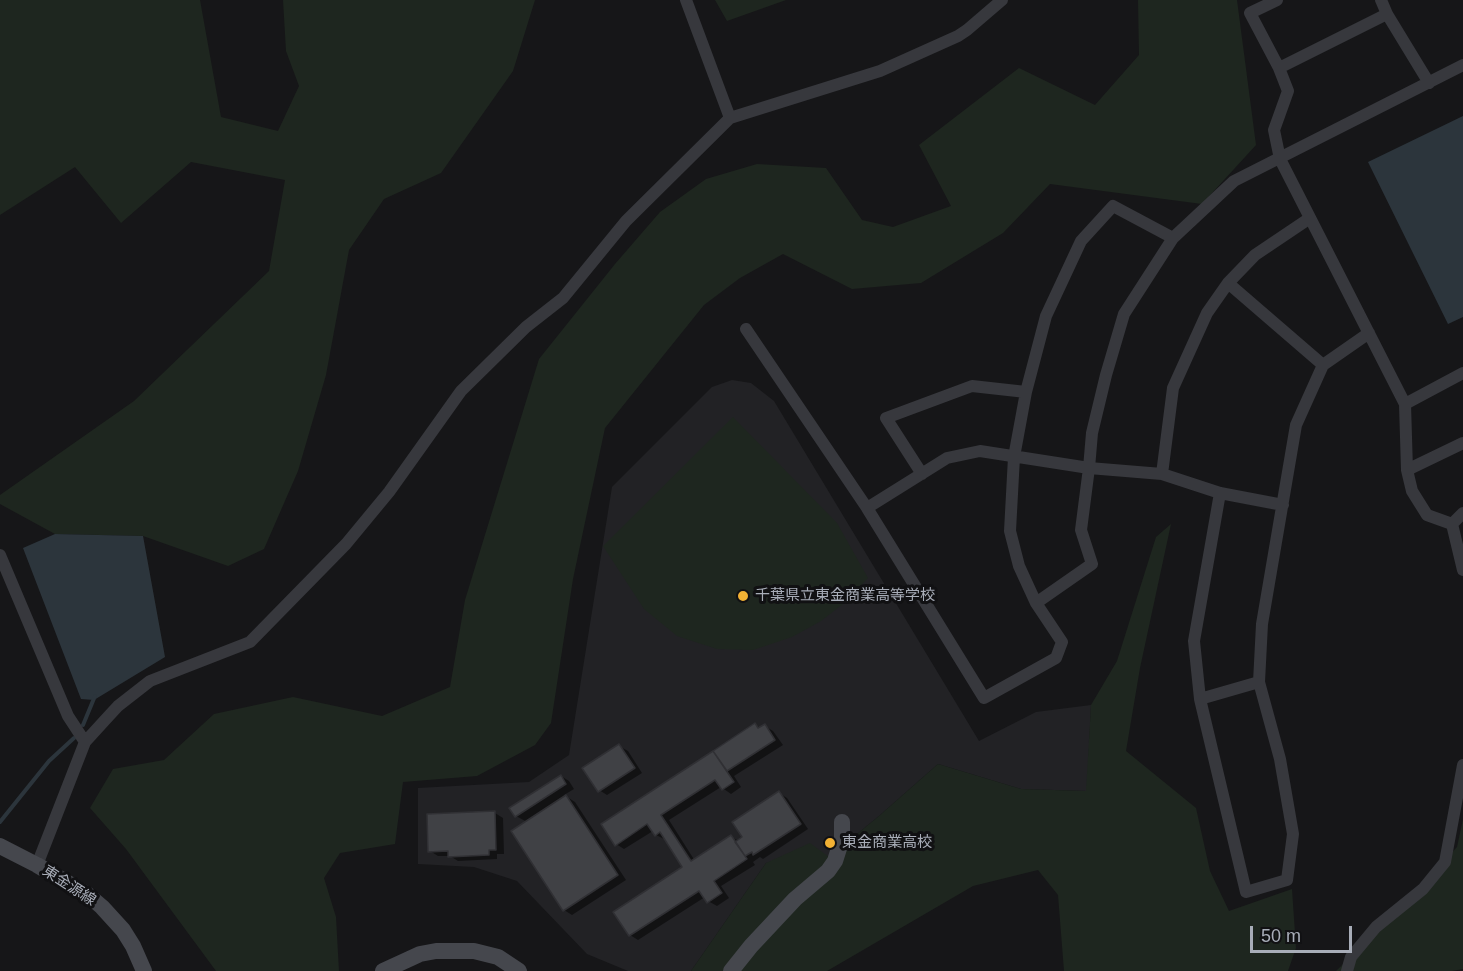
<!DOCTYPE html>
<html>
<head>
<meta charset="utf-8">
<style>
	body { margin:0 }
	#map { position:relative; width:1463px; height:971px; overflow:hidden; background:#161618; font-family:Arial,sans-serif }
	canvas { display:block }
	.scale { position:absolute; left:1250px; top:926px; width:102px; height:27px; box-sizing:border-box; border:3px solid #a8adb8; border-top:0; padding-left:8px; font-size:18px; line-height:21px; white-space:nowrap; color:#a8adb8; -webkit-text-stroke:4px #111113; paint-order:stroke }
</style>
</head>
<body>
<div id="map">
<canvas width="1463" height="971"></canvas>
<div class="scale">50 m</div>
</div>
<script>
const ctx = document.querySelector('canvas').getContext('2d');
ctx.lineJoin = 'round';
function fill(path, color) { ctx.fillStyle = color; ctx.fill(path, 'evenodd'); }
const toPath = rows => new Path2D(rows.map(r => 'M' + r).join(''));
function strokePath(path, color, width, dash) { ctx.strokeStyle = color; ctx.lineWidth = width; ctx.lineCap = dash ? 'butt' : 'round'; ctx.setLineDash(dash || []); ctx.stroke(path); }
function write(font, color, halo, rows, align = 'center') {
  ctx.font = font + ' Arial,"Noto Sans JP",sans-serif'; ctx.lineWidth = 6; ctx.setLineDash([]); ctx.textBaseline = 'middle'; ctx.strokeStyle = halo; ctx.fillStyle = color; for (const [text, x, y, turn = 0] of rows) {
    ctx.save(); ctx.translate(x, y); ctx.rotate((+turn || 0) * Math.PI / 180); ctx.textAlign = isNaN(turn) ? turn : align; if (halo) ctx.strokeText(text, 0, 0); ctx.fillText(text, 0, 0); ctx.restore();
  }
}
fill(toPath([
	[732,380,751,383,774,401,979,741,1036,712,1091,705,1087,791,1021,789,938,764,879,816,829,857,766,863,691,971,628,971,587,954,517,881,474,867,418,864,418,788,529,782,569,755,612,487,712,387]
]), '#222225');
fill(toPath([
	[0,0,200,0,221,117,278,131,299,86,286,51,283,0,535,0,513,71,441,173,384,199,349,250,326,375,298,471,264,549,228,566,143,536,55,534,0,504,0,495,134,401,269,271,285,180,191,162,121,223,75,167,0,215],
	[715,0,786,0,727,21],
	[1138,0,1237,0,1256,145,1202,204,1050,184,1003,233,921,283,852,289,783,254,740,278,704,305,605,428,573,579,551,723,535,745,477,776,403,782,395,844,340,853,324,878,336,917,339,971,216,971,126,849,90,808,113,769,164,760,214,714,293,697,382,716,450,687,465,600,539,359,615,264,660,212,706,179,757,164,826,168,862,220,893,227,951,206,919,145,1019,68,1095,105,1139,55],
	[733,417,837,523,868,578,843,604,821,621,792,637,753,650,717,649,677,636,644,609,603,546],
	[1171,524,1140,668,1126,751,1196,808,1210,871,1229,911,1292,889,1296,948,1288,971,1064,971,1058,895,1038,870,973,886,827,971,691,971,766,863,810,843,829,857,879,816,938,764,1021,789,1086,791,1091,705,1117,661,1156,537],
	[1463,819,1463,969,1452,971,1336,971,1387,921,1457,847]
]), '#1e261f');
fill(toPath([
	[1463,116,1463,317,1448,324,1368,162],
	[55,534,143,536,165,657,94,700,81,699,23,548]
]), '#2c353c');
fill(toPath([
	[755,725,761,728,765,726,773,731,783,745,734,776,741,787,731,794,721,787,669,820,695,861,731,837,739,841,779,793,787,798,808,829,763,859,760,857,753,862,755,865,721,886,729,898,717,906,708,901,705,897,638,940,630,935,684,867,666,839,664,839,656,835,653,831,624,849,616,844,603,824],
	[619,746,628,751,642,773,607,795,599,790],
	[561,776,569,781,574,789,564,795,575,802,626,880,572,915,564,910,527,822,516,816],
	[495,813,503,818,504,854,497,854,497,859,458,861,450,856,438,856,430,851]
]), '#0007');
strokePath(toPath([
	[83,725,95,696],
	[0,822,49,761,74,738]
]), '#2c353c', 4);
const building = toPath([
	[755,723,758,728,765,724,775,740,727,771,713,751,755,723],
	[619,744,635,768,598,792,582,768,619,744],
	[713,751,734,782,722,790,715,780,661,815,691,861,731,835,747,859,714,881,722,893,707,903,699,891,629,936,613,912,682,867,660,832,655,836,647,824,615,846,601,824,713,751],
	[561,775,566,784,515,817,509,808,561,775],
	[779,791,801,824,753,855,752,852,745,856,735,842,742,837,732,822,779,791],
	[566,795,618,875,563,911,511,831,566,795],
	[495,811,496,850,489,850,489,855,448,857,448,851,428,852,427,814,495,811]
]);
fill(building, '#404145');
strokePath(building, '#303034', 1.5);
strokePath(toPath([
	[686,0,730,118],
	[1277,0,1250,13,1279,68,1288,91,1274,130,1280,159,1405,404,1407,470,1412,491,1427,515,1452,524],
	[1381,0,1387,14,1429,83],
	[1279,68,1387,14],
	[1228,283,1323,365],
	[746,329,867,508,984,698,1056,658,1062,642,1036,603,1019,566,1010,531,1014,457,1026,392,1046,316,1081,241,1113,206,1173,238],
	[1405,404,1463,373],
	[1407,470,1463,443],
	[922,474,886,418,972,386,1026,392],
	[1162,474,1173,388,1207,313,1228,283,1255,255,1310,218],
	[1220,493,1194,641,1200,699,1246,892,1287,880,1293,834,1280,759,1259,682,1262,624,1296,425,1323,365,1369,333],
	[867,508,947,458,980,451,1089,468,1162,474,1220,493,1283,505],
	[1452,524,1463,570],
	[1452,524,1463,513],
	[0,555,68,716,85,742],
	[1036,603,1092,564,1081,530,1089,468,1092,433,1106,375,1124,314,1173,238,1234,181,1463,65],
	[1200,699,1259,682],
	[37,865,85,742,106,719,118,706,150,681,250,642,346,544,389,492,461,391,526,327,563,298,626,221,730,118,880,71,958,36,967,30,1002,0],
	[1347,971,1351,957,1376,927,1423,889,1445,862,1463,765]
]), '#37383d', 12);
strokePath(toPath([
	[0,846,37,865,88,895,102,907,123,930,133,946,144,971],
	[383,971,420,954,436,951,474,951,498,957,519,971],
	[731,971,751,946,795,899,828,871,835,861,842,839,842,822]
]), '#45474d', 16);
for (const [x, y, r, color] of [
	[743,596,6,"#f2b134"],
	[830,843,6,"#f2b134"]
]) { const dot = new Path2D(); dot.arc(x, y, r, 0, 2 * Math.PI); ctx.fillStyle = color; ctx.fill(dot); strokePath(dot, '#111113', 2); }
write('15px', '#a8adb8', '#111113', [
	["千葉県立東金商業高等学校",755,596],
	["東金商業高校",842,843]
], 'left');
write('15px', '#a8adb8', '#111113', [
	["東金源線",69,886,33]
]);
</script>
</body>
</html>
